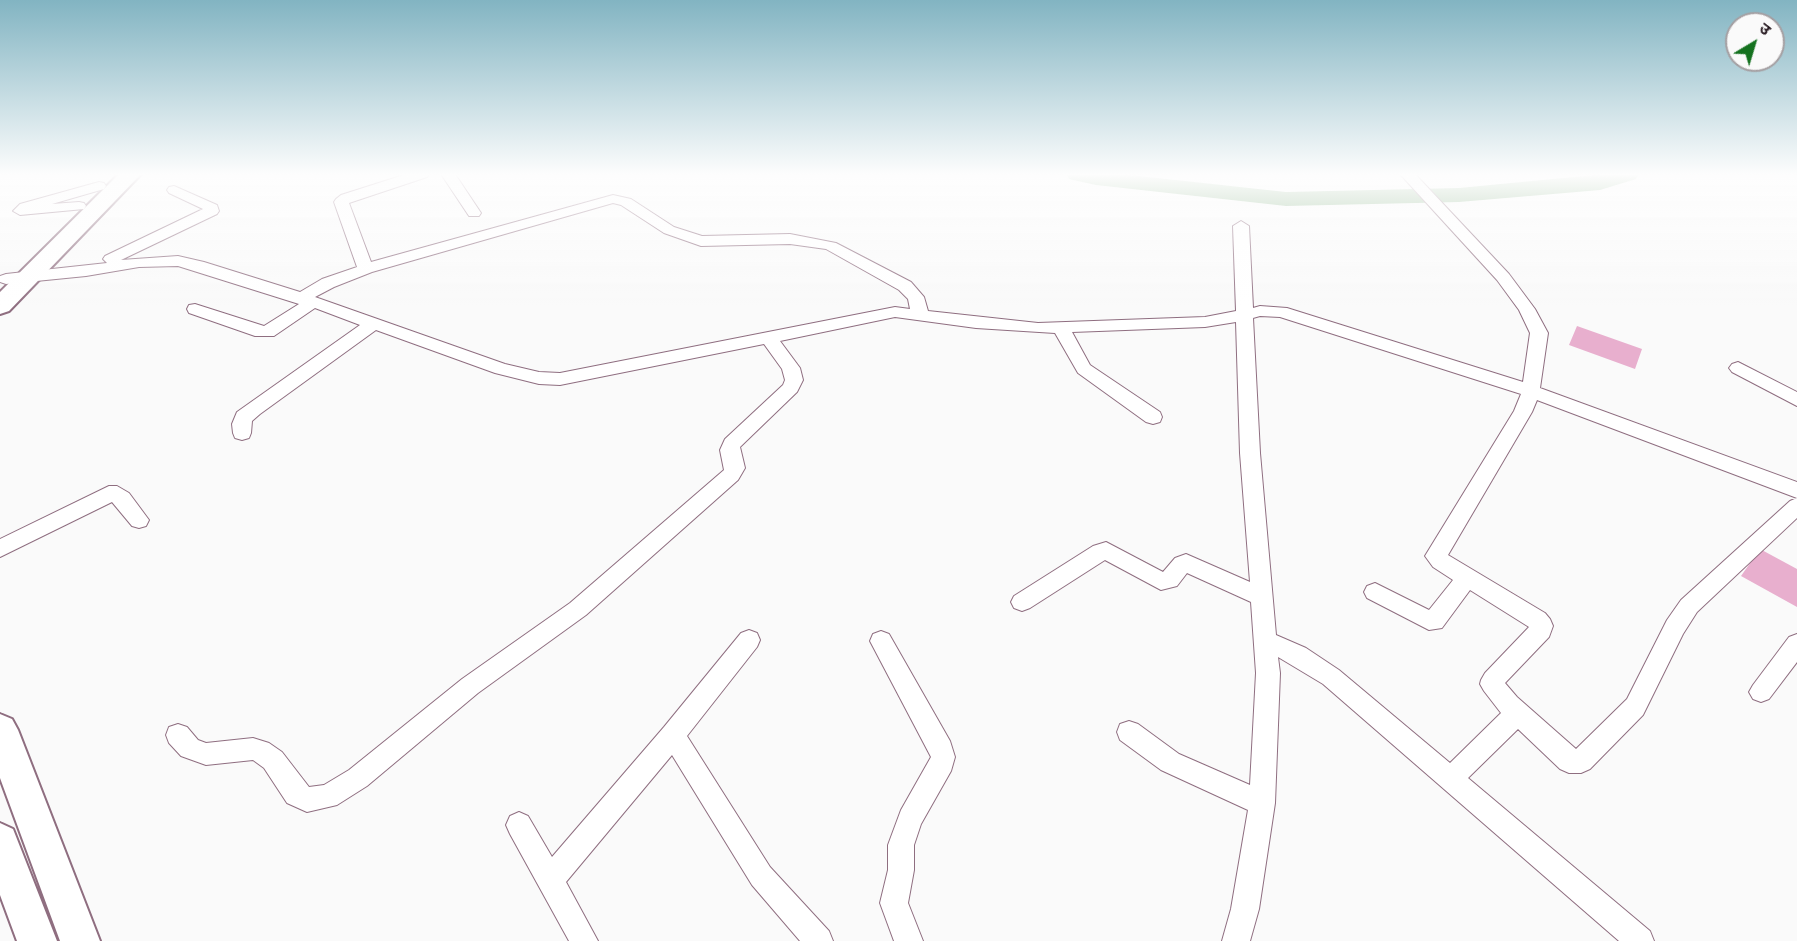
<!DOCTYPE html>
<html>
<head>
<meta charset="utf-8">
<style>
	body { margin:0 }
	#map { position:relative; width:1797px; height:941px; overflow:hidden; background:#fafafa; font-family:Jost,"Noto Sans Devanagari",sans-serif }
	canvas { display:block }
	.north { position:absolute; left:1725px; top:12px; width:60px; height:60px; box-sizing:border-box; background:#fafafa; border:2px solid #a49fa2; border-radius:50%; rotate:38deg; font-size:16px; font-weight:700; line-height:24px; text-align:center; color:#24171e }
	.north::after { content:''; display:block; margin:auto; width:21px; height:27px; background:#14711f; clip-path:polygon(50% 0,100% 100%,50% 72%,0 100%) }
</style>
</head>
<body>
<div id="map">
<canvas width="1797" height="941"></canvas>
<div class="north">उ</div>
</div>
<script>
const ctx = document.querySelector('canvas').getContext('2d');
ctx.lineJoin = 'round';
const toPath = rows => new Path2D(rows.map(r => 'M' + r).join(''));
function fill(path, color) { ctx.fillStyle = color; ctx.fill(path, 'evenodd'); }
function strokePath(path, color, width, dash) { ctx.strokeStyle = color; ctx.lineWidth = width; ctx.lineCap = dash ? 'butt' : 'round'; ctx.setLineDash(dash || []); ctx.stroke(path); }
fill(toPath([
	[1066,174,1120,174,1286,192,1459,188,1605,174,1639,174,1636,179,1600,190,1459,202,1286,206,1096,185,1069,179,1066,174]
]), '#89b488');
fill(toPath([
	[1577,326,1642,349,1635,369,1569,345],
	[1760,549,1797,569,1797,607,1741,576]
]), '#e8afce');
const minor = toPath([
	[407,174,429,174,427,177,349,203,371,262,613,195,631,199,674,227,702,236,790,234,836,243,911,282,924,297,928,311,1038,323,1205,317,1236,311,1233,226,1241,221,1249,226,1253,308,1260,306,1287,308,1523,382,1530,333,1519,310,1497,280,1400,174,1415,174,1509,274,1535,309,1548,333,1540,388,1797,482,1797,498,1537,400,1532,412,1448,555,1545,613,1550,619,1553,626,1549,637,1505,683,1517,697,1576,749,1627,699,1667,620,1681,600,1790,501,1797,498,1797,518,1697,612,1683,634,1643,715,1590,769,1581,773,1569,773,1560,769,1518,729,1468,778,1650,931,1654,941,1619,941,1323,684,1278,657,1280,673,1275,803,1259,909,1250,941,1222,941,1231,909,1248,810,1161,770,1120,740,1117,732,1120,724,1129,721,1138,724,1179,754,1250,785,1256,673,1251,602,1187,573,1177,586,1161,590,1105,560,1030,608,1022,611,1014,608,1011,602,1014,596,1093,546,1106,542,1163,572,1175,558,1186,554,1250,582,1240,453,1236,322,1205,327,1072,332,1090,365,1160,412,1162,417,1160,422,1153,424,1146,422,1078,373,1055,333,976,328,895,317,780,341,800,368,803,380,797,392,740,447,745,468,738,480,586,615,478,693,367,786,337,805,307,812,287,803,264,768,253,760,206,765,181,756,169,743,166,735,169,727,178,724,187,727,198,740,206,743,253,738,269,743,282,752,309,787,324,785,349,770,462,679,570,603,724,470,720,450,725,439,783,385,785,380,782,369,764,344,560,385,539,384,495,373,376,330,260,414,252,421,251,433,249,438,242,440,235,438,233,433,232,424,237,412,360,325,315,308,274,336,255,336,189,313,187,309,189,305,195,304,264,326,299,304,178,266,139,267,86,276,6,284,0,282,0,276,6,274,107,263,103,259,105,256,203,209,169,193,167,190,169,187,174,186,217,205,219,211,217,214,121,260,178,256,204,262,300,292,322,279,357,267,334,202,336,199,341,195,407,174],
	[613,203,621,205,664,233,701,246,790,244,826,249,899,290,908,299,910,309,895,307,560,373,539,372,505,364,315,297,334,287,372,272,613,203],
	[1260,316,1280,317,1521,394,1514,411,1425,556,1433,567,1453,580,1429,610,1375,583,1367,586,1364,592,1367,598,1429,630,1442,628,1470,590,1529,627,1485,673,1481,680,1480,684,1484,691,1501,713,1450,763,1339,670,1306,648,1276,635,1260,453,1253,318,1260,316],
	[441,174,455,174,481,213,479,216,469,216,441,174],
	[99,182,104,183,106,186,104,189,52,204,79,202,84,203,86,206,84,209,20,215,13,211,20,204,99,182],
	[1738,362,1797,392,1797,406,1732,372,1729,368,1732,364,1738,362],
	[109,486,117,486,129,493,149,520,146,526,139,528,132,526,112,502,0,557,0,539,109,486],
	[749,630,757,633,760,640,757,647,687,736,770,867,829,931,833,941,800,941,752,885,672,755,566,882,598,941,569,941,510,834,506,825,510,816,519,812,528,816,552,857,664,727,741,633,749,630],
	[881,631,889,634,950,741,955,757,951,771,921,824,914,845,914,870,908,903,923,941,894,941,880,903,888,870,888,845,901,810,931,757,870,641,873,634,881,631],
	[1797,634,1797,662,1769,699,1761,702,1753,699,1749,692,1753,685,1789,637,1797,634]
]);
const highway = toPath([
	[119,174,141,174,9,311,0,314,0,292,119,174],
	[0,714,12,719,18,730,100,941,60,941,0,778,0,714],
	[0,823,13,829,57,941,17,941,0,895,0,823]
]);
strokePath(minor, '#8f6e80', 2);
strokePath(highway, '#8f6e80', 4);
fill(minor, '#fff');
fill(highway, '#fff');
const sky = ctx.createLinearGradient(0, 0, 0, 306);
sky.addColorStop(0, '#82b4c2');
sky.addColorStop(0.57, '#fdfdfd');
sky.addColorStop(1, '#fdfdfd00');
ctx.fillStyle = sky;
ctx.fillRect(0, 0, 1797, 306);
</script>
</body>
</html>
